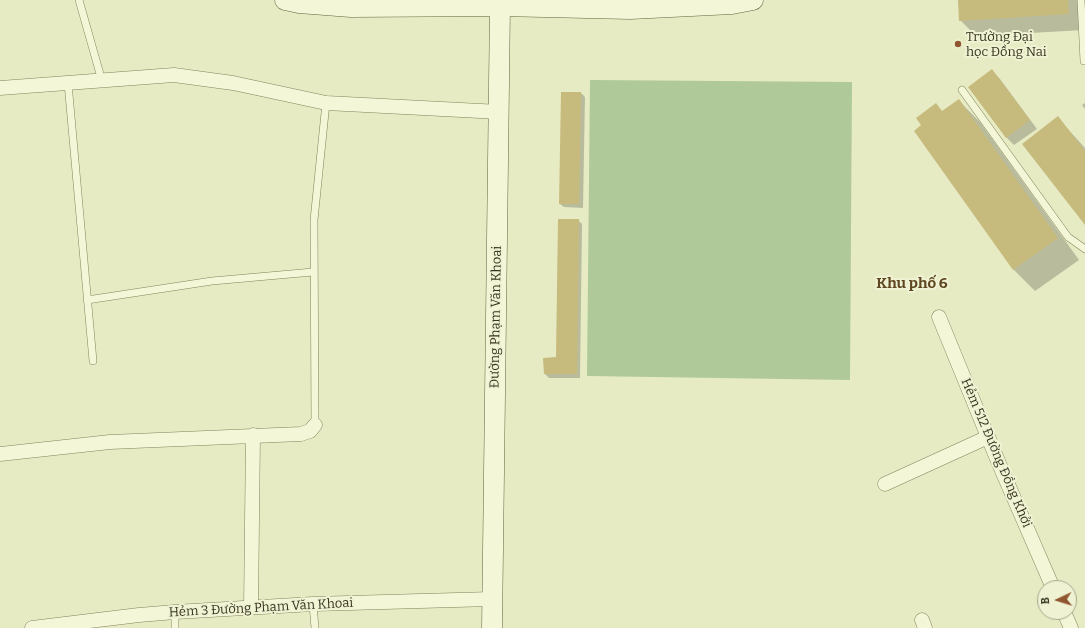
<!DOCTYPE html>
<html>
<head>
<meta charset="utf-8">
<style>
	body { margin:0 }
	#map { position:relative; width:1085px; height:628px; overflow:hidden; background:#e7ebc4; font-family:Bitter,serif }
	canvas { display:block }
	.north { position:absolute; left:1037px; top:580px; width:40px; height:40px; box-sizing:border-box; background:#eff3d3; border:1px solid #a5a68b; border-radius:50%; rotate:266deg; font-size:11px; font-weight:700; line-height:16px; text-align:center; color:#36331f }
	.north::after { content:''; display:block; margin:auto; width:14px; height:18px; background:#905630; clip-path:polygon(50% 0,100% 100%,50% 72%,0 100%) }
</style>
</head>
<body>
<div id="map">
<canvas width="1085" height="628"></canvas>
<div class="north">B</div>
</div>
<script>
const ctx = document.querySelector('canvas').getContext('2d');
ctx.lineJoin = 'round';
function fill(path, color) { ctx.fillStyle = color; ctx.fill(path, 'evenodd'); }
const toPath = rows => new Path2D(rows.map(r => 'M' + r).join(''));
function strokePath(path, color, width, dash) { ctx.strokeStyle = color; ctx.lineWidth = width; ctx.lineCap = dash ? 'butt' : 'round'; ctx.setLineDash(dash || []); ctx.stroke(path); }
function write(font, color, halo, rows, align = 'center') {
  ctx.font = font + ' Bitter,serif'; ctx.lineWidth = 4; ctx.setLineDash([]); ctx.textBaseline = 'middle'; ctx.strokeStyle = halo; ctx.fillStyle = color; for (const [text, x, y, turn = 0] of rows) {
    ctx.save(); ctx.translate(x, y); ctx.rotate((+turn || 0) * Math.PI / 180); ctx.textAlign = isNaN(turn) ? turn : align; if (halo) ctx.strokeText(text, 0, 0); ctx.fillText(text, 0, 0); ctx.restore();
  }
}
fill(toPath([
	[590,80,852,82,850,380,587,376]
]), '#b0c999');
fill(toPath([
	[959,0,1083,0,1084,30,976,36,960,20],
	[992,71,1000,79,1037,129,1014,145,1006,137],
	[581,93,585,97,583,208,564,207,560,204],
	[959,101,980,122,1079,260,1035,291,1014,270,915,131,923,125,936,105,943,112],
	[1085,103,1085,109,1082,105],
	[1058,118,1085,148,1085,223],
	[578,220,582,224,580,378,549,378,545,374,544,359,557,358]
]), '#0003');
fill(toPath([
	[958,0,1068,0,1069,14,959,21],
	[992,69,1030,120,1006,138,968,87],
	[561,92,581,92,579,204,559,204],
	[959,99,1058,238,1013,270,914,131,921,125,916,118,936,103,942,111],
	[1058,116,1085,151,1085,225,1022,144],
	[558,219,579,219,577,374,544,374,543,358,556,357]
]), '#c7ba7d');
const lane = toPath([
	[79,0,102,81],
	[1081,0,1084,61],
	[68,83,93,361],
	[962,90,1068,237,1085,249],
	[87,300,212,281,313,272],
	[315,425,314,220,326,103],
	[313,604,315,628],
	[175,612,175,628]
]);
const street = toPath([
	[0,88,174,75,233,83,326,103,500,112],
	[939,317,1000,466,1053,588],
	[0,454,110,442,301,434,310,431,315,425],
	[885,484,988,437],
	[251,608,253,435],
	[1064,612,1071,628],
	[922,620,925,628],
	[32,628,139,615,175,612,313,604,492,599]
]);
const secondary = toPath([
	[285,0,299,3,351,7,500,6,630,9,732,4,753,0],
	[492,628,500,6]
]);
strokePath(lane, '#85825c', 8);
strokePath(street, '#85825c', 15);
strokePath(secondary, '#66633f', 21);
strokePath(lane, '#f3f6d7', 7);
strokePath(street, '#f3f6d7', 14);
strokePath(secondary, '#f3f6d7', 20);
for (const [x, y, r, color] of [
	[958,44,4,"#905630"]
]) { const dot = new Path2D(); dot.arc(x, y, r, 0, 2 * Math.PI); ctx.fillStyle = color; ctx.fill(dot); strokePath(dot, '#eff3d3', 1.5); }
write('13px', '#36331f', '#eff3d3', [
	["Trường Đại",966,37],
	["học Đồng Nai",966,52]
], 'left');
write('13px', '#36331f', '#eff3d3', [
	["Đường Phạm Văn Khoai",496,317,-89],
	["Hẻm 512 Đường Đồng Khởi",996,453,67],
	["Hẻm 3 Đường Phạm Văn Khoai",261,608,-3]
]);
write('bold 15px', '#5f4821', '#eff3d3', [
	["Khu phố 6",912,284]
]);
</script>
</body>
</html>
